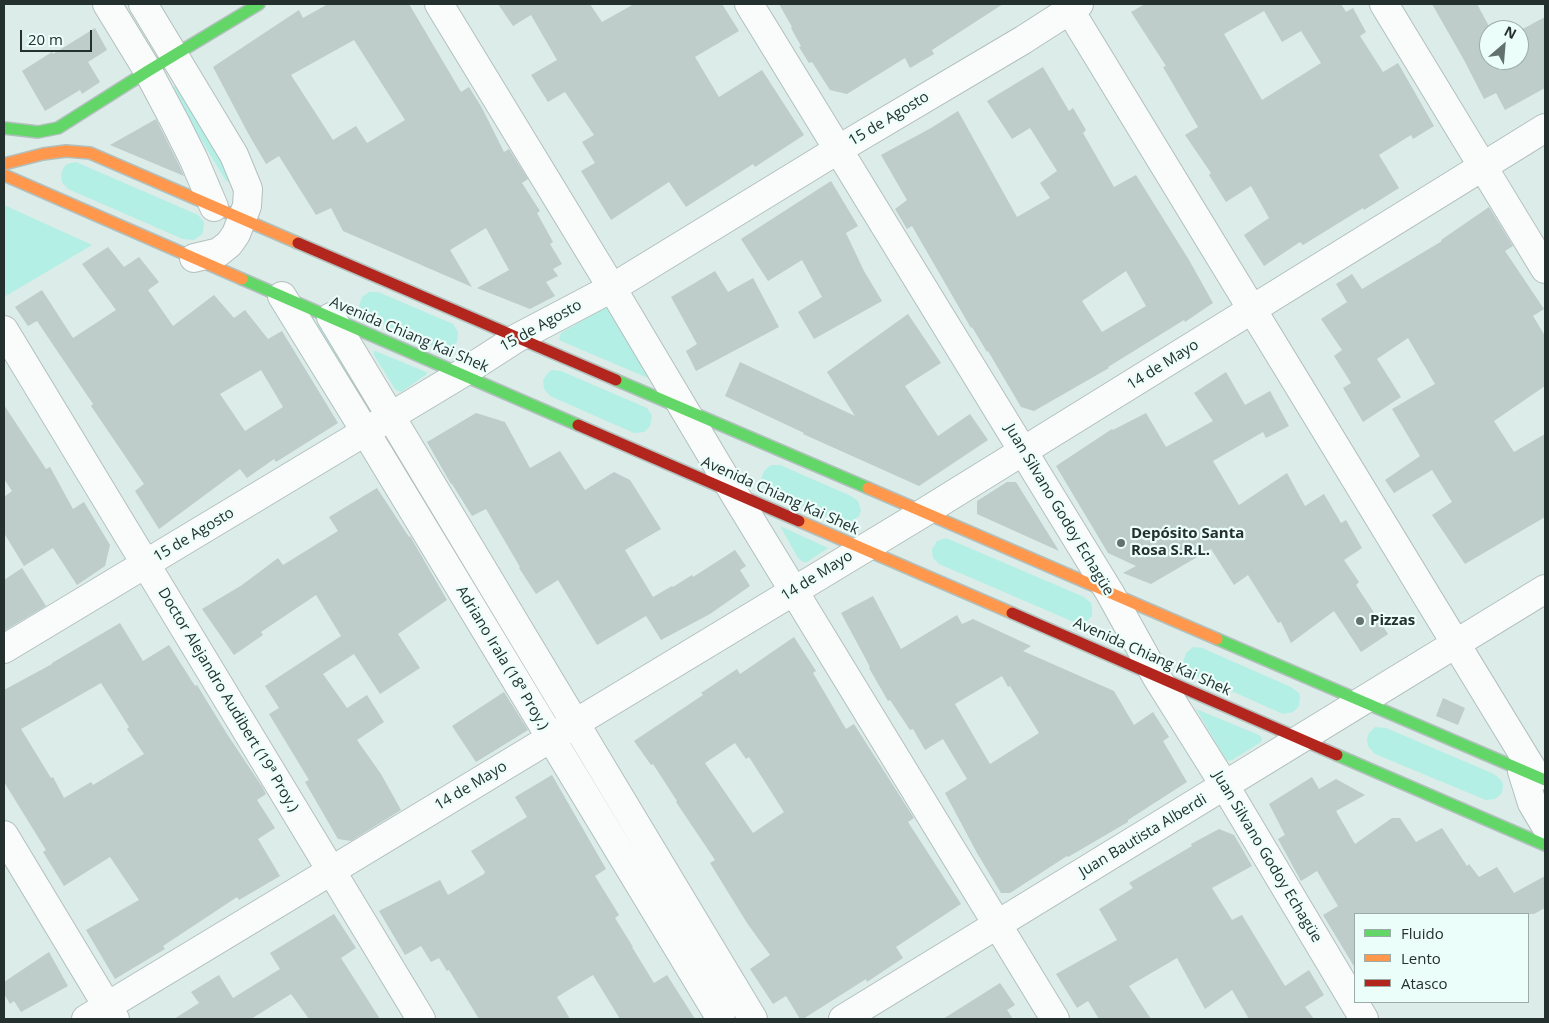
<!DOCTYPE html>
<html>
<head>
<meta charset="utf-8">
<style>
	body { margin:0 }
	#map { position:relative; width:1549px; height:1023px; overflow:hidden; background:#dbece9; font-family:"Open Sans",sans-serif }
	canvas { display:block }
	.frame { position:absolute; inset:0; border:5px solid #24302e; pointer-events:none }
	.legend { position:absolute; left:1354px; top:913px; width:175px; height:90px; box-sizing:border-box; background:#ebfefa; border:1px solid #9baca8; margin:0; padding:6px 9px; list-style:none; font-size:15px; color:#24302e }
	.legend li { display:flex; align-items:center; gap:10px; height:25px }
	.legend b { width:25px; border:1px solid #9baca8 }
	.north { position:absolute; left:1479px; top:20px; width:50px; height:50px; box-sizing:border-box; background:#ebfefa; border:1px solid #9baca8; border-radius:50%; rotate:27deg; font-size:14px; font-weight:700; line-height:20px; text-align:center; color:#24302e }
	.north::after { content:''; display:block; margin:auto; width:18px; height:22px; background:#64726f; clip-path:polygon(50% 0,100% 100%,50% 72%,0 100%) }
	.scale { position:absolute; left:20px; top:30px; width:72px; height:22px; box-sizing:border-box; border:2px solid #24302e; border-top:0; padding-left:6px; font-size:15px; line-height:18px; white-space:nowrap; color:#24302e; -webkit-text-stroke:4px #ebfefa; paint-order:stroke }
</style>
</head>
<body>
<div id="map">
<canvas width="1549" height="1023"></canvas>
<div class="frame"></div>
<ul class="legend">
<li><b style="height:6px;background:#63d668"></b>Fluido</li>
<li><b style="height:6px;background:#ff974d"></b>Lento</li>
<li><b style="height:6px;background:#b3261e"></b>Atasco</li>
</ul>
<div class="north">N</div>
<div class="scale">20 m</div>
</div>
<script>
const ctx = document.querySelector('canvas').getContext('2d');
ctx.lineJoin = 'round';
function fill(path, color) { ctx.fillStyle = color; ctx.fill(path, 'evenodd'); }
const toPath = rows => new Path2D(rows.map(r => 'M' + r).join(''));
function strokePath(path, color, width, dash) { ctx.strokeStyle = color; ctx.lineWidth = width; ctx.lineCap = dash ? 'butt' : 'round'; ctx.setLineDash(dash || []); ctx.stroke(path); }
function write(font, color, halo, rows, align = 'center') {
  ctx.font = font + ' "Open Sans",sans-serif'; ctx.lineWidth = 4.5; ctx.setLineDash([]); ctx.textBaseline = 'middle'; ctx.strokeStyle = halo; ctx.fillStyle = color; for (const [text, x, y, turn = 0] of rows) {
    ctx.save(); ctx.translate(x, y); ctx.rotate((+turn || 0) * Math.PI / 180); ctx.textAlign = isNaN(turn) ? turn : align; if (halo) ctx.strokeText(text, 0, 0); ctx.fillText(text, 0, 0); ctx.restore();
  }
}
fill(toPath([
	[178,85,234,177,231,183,226,181,172,91,173,87],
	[76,162,198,215,204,222,203,232,201,235,194,240,183,239,68,189,62,182,61,174,64,167,67,164],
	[4,205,92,245,4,297],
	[369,292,378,292,453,324,458,332,457,342,450,348,440,349,367,317,363,314,359,306,362,297],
	[606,307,609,308,650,377,648,378,561,341,559,339,561,333],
	[317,324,321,324,369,404,368,406,366,407,315,327],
	[374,351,375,351,426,372,427,374,401,392,398,391,395,389,374,355],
	[552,370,561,371,647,408,652,416,650,426,644,432,634,433,550,396,544,389,543,380,548,373],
	[392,445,395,446,553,708,550,712,390,447],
	[771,465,780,465,851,496,858,501,861,511,859,516,852,522,843,523,768,491,762,484,761,480,764,471],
	[780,526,828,548,807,562,803,562,798,558],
	[946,538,1084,597,1091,603,1092,607,1092,616,1085,623,1076,623,939,564,933,558,932,549,937,541],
	[1193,647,1202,648,1291,687,1299,693,1300,697,1299,706,1293,712,1283,714,1191,673,1187,670,1183,662,1186,653],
	[1196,709,1259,735,1262,738,1261,742,1232,760,1228,761,1225,758],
	[1375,727,1386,728,1494,774,1501,780,1503,784,1502,793,1495,799,1486,800,1375,754,1368,746,1367,739,1369,733]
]), '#b3efe5');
fill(toPath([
	[328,4,409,4,461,92,469,87,482,108,504,152,509,149,528,179,522,183,540,211,537,213,553,242,550,244,562,264,553,269,558,276,546,282,555,296,530,309,477,288,509,270,486,228,450,250,472,287,343,231,331,208,316,215,279,156,266,164,249,135,213,67,299,10,303,18],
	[354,40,405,120,367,143,356,126,333,140,291,75],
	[498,4,590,4,602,22,634,4,722,4,739,31,695,57,719,97,762,70,804,135,755,167,753,164,686,207,669,182,611,220,581,171,595,163,582,142,594,135,565,92,548,102,531,75,557,60,531,15,513,26],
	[779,4,1003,4,932,50,934,54,910,68,905,58,847,94,830,90,812,62,809,63,799,47,801,46,791,28,792,27],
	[1145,4,1341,4,1346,12,1353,8,1366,32,1360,36,1383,72,1398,63,1434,126,1413,139,1411,135,1379,155,1399,188,1364,210,1363,208,1303,245,1300,242,1264,266,1244,235,1269,218,1251,186,1226,202,1209,175,1211,173,1185,135,1198,127,1163,67,1166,66,1131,12],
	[1264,11,1282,42,1301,31,1321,63,1262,100,1224,34],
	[1432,4,1477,4,1491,30,1489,30,1489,60,1519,60,1519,31,1545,17,1545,88,1505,110,1496,93,1484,99,1464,60],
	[95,28,107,50,88,62,100,82,82,94,80,90,45,111,22,71,52,52,53,54],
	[1043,67,1069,111,1073,108,1086,130,1083,133,1114,187,1136,175,1189,260,1213,303,1185,322,1184,320,1108,367,1109,368,1034,411,1021,407,988,351,987,352,972,327,971,328,912,226,907,229,895,209,907,200,881,155,931,128,958,111,1017,217,1050,198,1040,183,1057,171,1030,128,1012,139,987,101],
	[1126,271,1146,306,1102,332,1082,301],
	[156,119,180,167,184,176,110,145],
	[831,181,858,226,846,233,864,271,882,301,814,339,798,312,822,297,802,260,768,281,741,239],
	[1489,207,1513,246,1505,251,1544,309,1533,316,1545,336,1545,386,1494,421,1514,452,1545,434,1545,517,1465,564,1432,515,1452,502,1432,470,1394,493,1385,480,1420,456,1392,409,1435,384,1408,338,1377,359,1401,397,1363,422,1343,388,1351,383,1334,356,1342,350,1321,319,1347,302,1336,284,1352,274,1362,289,1442,241,1441,240],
	[108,247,124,267,139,257,159,282,148,290,173,326,214,295,234,318,245,310,268,339,282,331,338,423,276,462,274,459,247,478,240,469,159,529,135,491,144,484,91,406,93,404,37,321,28,326,15,307,42,290,73,338,116,310,82,264],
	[261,370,283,407,245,431,220,394],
	[715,271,728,292,753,278,779,327,696,371,686,351,697,344,671,297],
	[908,314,941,363,905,386,938,436,970,414,988,440,919,486,803,434,804,433,725,396,740,362,855,416,827,372],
	[1226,372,1245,405,1270,391,1289,426,1266,438,1263,432,1213,461,1239,505,1287,473,1305,506,1324,494,1341,523,1346,520,1362,548,1344,560,1359,582,1356,585,1388,634,1361,652,1334,611,1291,643,1281,622,1278,623,1248,575,1234,585,1211,549,1151,584,1123,573,1136,566,1108,553,1056,466,1112,429,1113,430,1146,413,1166,447,1213,421,1194,393],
	[4,405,46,469,50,467,73,509,84,502,110,545,105,566,77,585,53,548,24,566,4,533,4,497,12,491,4,479],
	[476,413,505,422,530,468,560,451,585,490,614,472,630,480,661,529,625,550,653,597,672,586,673,587,692,575,693,577,735,550,746,566,740,570,750,586,710,614,661,640,646,616,597,645,558,580,536,594,519,568,520,567,486,509,472,516,452,484,451,484,427,442],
	[1007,482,1016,482,1059,551,977,514,977,501],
	[377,488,409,537,410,536,447,600,398,634,420,668,380,694,354,654,323,674,347,708,367,695,384,722,357,740,381,774,401,810,351,841,338,839,305,782,309,780,269,714,279,708,265,686,341,636,316,595,261,632,263,635,234,655,202,609,242,585,278,558,283,565,338,531,329,517],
	[22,568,46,606,4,631,4,580],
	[873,596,901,649,957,615,962,624,973,619,1031,646,1023,651,1114,691,1134,725,1153,712,1169,737,1163,741,1187,782,1128,820,1128,822,1068,857,1067,856,1010,893,1001,893,977,853,945,793,967,779,943,739,925,750,913,729,910,730,890,700,888,701,869,668,870,667,841,613],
	[1002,676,1008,687,1010,686,1039,733,990,764,955,704],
	[120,623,143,661,169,645,195,686,197,685,227,734,263,788,266,794,257,800,275,828,258,839,280,876,239,900,237,897,163,946,165,949,115,979,86,930,139,900,110,857,64,886,43,852,46,850,4,782,4,690,52,664,52,663],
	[101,683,129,727,127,729,144,754,93,785,91,782,64,798,53,777,51,778,21,729],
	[794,637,816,671,813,673,846,729,854,724,912,815,914,818,908,822,961,904,896,947,903,958,867,982,866,979,803,1019,800,1019,786,996,773,1004,750,969,770,955,747,923,710,863,715,860,676,802,677,801,653,764,651,765,634,741,703,695,701,693,737,669,740,674],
	[735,743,746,759,749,757,784,812,753,833,705,763],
	[504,692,528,730,476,762,452,726],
	[1443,698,1465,708,1458,725,1436,716],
	[552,775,606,869,595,876,619,915,615,918,633,947,632,947,654,983,667,975,695,1019,620,1019,593,975,557,997,570,1019,479,1019,449,970,447,971,439,958,431,962,421,946,405,955,379,911,440,880,448,895,484,874,485,872,471,851,527,817,515,797],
	[1312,777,1319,789,1336,779,1365,795,1336,811,1355,844,1392,818,1400,818,1416,842,1442,828,1467,866,1469,864,1479,877,1497,867,1514,893,1545,876,1545,908,1534,914,1355,914,1355,968,1323,915,1338,906,1317,871,1301,881,1278,839,1285,835,1269,804],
	[1219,829,1234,835,1252,866,1212,888,1232,920,1242,915,1285,986,1309,970,1324,995,1305,1007,1314,1019,1249,1019,1232,990,1205,1009,1177,958,1129,986,1151,1019,1099,1019,1088,1001,1077,1008,1056,974,1117,940,1099,909,1133,888,1129,883,1192,846,1191,844],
	[334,914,356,948,341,958,380,1019,309,1019,291,994,251,1019,174,1019,199,1003,191,992,219,975,233,998,280,969,270,953],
	[49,952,68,986,21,1012,14,1001,10,1004,4,994,4,982],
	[1000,983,1015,1005,1007,1010,1013,1019,943,1019]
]), '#beccca');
const street = toPath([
	[107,4,148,71,175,122,194,160,214,207],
	[143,4,234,155,248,189,247,206,236,234,229,244,219,252,194,258],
	[439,4,612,288,734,493,1055,1019],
	[749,4,1110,593,1156,676,1225,786,1364,1019],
	[1066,4,1537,777],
	[1384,4,1545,269],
	[282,296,365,431,721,1019],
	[331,317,753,1019],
	[4,330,421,1019],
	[4,649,461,374,517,338,612,288,839,149,1023,40,1079,4],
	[1522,771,1532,803,1545,825],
	[4,835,115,1019],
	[86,1019,923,513,1545,128],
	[843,1019,1545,589]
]);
const fast = toPath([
	[4,128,38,132,58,128,148,71,259,4],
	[242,279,578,425],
	[616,380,868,488],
	[1217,639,1545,780],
	[1337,755,1545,845]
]);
const slow = toPath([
	[4,164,43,154,66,151,90,153,298,243],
	[4,175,242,279],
	[868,488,1217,639],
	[799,521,1012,613]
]);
const jam = toPath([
	[298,243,616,380],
	[578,425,799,521],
	[1012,613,1337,755]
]);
strokePath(street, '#b2c0bd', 30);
strokePath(fast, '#b2c0bd', 14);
strokePath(slow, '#b2c0bd', 14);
strokePath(jam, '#b2c0bd', 14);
strokePath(street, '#fafcfc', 28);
strokePath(fast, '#63d668', 11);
strokePath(slow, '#ff974d', 11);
strokePath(jam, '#b3261e', 11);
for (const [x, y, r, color] of [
	[1121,543,5,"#64726f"],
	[1360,621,5,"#64726f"]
]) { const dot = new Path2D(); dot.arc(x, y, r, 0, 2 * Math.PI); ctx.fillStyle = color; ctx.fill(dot); strokePath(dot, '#ebfefa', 2); }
write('15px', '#24302e', '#ebfefa', [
	["15 de Agosto",889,119,-31],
	["15 de Agosto",541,326,-29],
	["Avenida Chiang Kai Shek",409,335,23],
	["14 de Mayo",1163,365,-32],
	["Avenida Chiang Kai Shek",780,496,24],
	["Juan Silvano Godoy Echagüe",1059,510,59],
	["15 de Agosto",194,535,-31],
	["14 de Mayo",817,576,-32],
	["Avenida Chiang Kai Shek",1152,657,24],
	["Adriano Irala (18ª Proy.)",502,658,59],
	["Doctor Alejandro Audibert (19ª Proy.)",228,700,59],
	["14 de Mayo",471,786,-31],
	["Juan Bautista Alberdi",1143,836,-31],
	["Juan Silvano Godoy Echagüe",1267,857,59]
]);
write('bold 15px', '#24302e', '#ebfefa', [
	["Depósito Santa",1131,534],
	["Rosa S.R.L.",1131,551],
	["Pizzas",1370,621]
], 'left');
</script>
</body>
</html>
